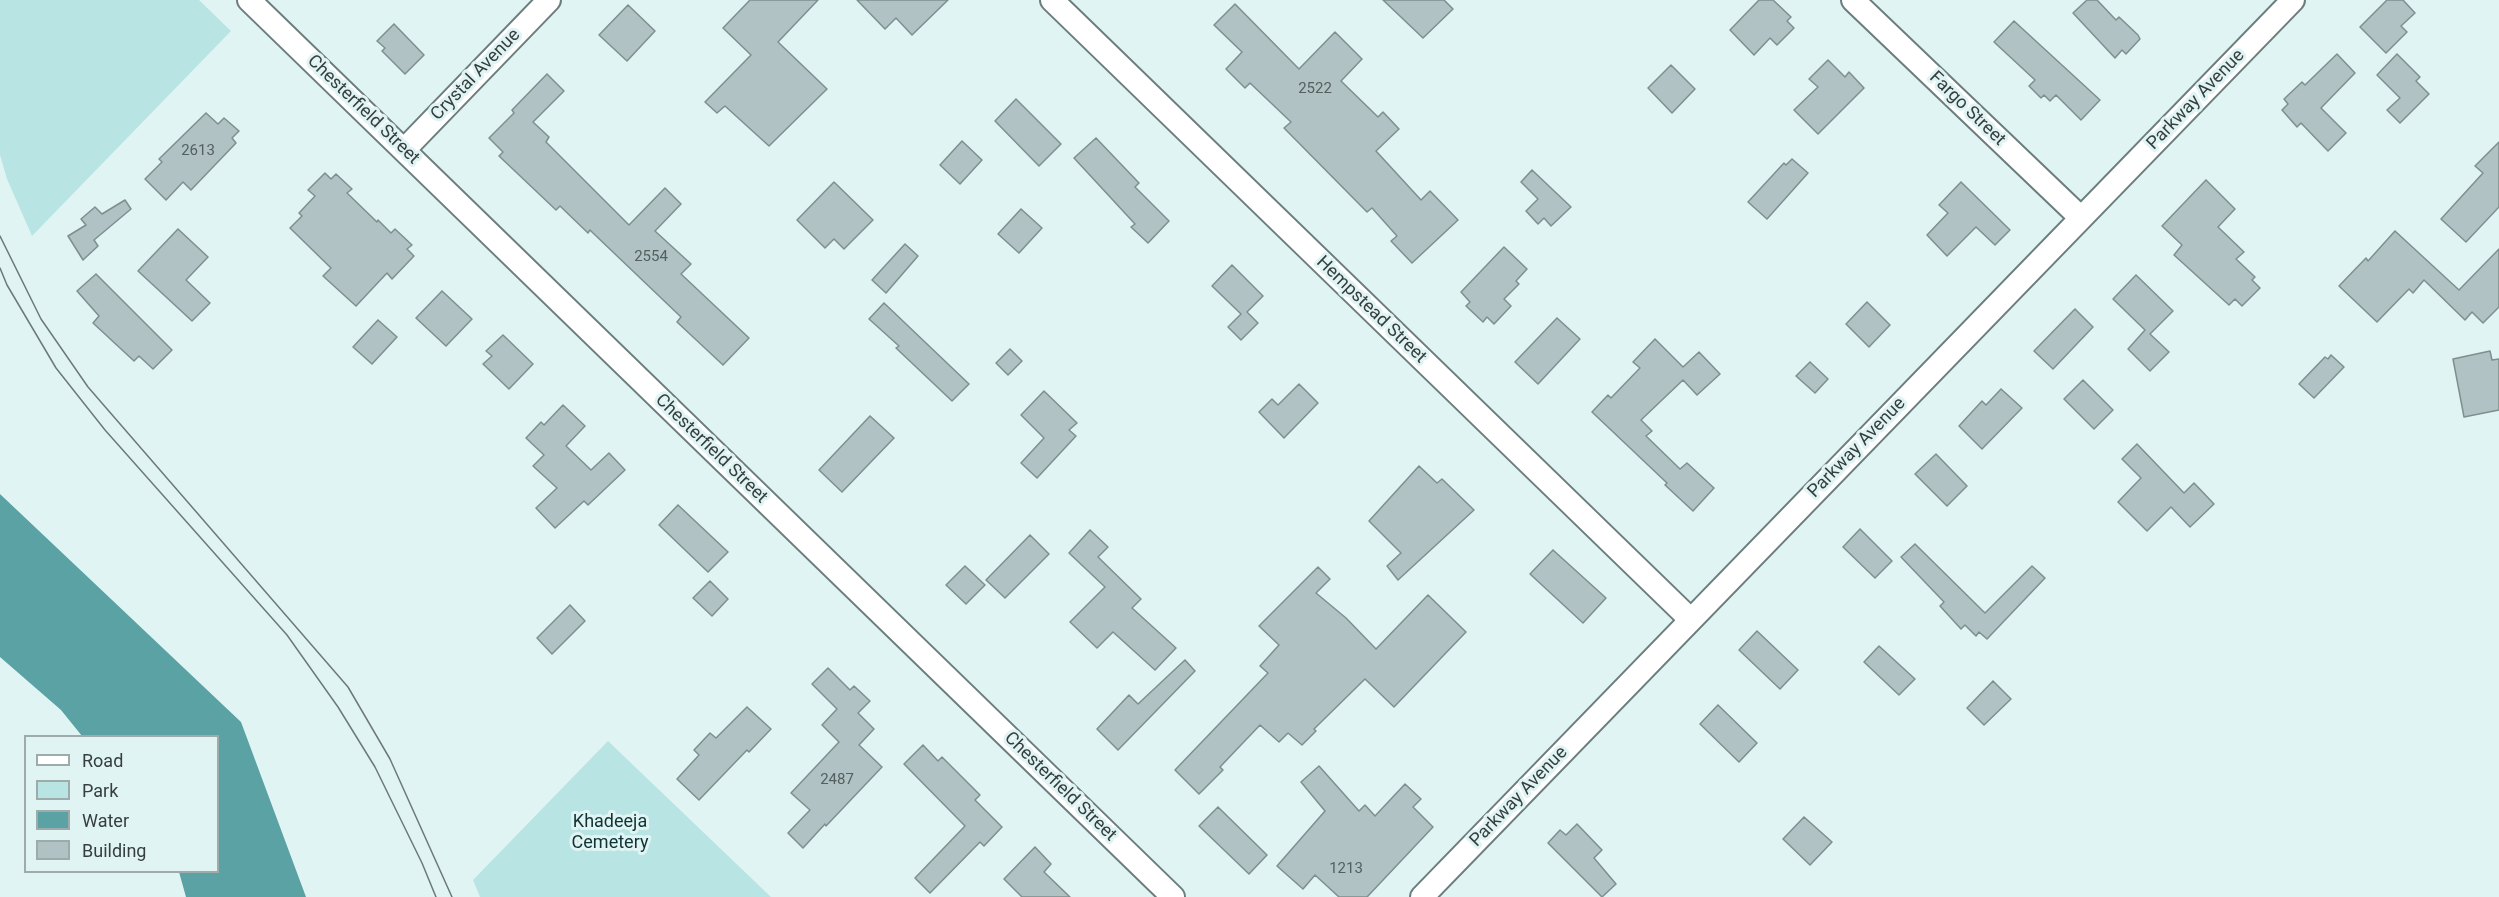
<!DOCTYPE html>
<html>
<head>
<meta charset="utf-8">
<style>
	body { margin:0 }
	#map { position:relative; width:2499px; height:897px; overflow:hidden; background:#e1f4f4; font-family:Roboto,sans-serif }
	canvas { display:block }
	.legend { position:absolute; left:24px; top:735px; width:195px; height:138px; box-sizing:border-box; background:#e1f4f4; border:2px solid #9dabab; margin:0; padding:8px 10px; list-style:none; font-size:18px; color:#363e3e }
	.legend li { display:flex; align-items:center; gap:12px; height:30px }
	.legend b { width:30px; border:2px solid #9dabab }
</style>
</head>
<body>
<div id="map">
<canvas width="2499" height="897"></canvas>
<ul class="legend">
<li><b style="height:8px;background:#fff"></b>Road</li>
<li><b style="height:16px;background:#b8e4e4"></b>Park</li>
<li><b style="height:16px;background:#5aa2a3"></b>Water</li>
<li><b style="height:16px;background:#b0c2c3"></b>Building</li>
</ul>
</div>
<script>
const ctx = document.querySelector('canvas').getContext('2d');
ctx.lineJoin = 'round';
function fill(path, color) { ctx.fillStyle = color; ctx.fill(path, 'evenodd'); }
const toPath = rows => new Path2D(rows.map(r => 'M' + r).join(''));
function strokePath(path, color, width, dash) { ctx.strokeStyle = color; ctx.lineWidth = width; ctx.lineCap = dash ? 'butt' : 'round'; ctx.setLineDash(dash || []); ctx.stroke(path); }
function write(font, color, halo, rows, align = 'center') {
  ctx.font = font + ' Roboto,sans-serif'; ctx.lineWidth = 6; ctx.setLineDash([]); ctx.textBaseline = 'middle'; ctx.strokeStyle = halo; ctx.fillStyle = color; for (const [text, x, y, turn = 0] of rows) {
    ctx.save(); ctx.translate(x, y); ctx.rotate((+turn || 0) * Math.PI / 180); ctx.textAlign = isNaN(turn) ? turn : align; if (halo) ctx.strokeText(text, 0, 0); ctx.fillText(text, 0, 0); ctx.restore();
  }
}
fill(toPath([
	[0,0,199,0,231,31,32,236,7,179,0,155],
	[608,741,771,897,480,897,473,880]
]), '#b8e4e4');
fill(toPath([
	[0,494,241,722,306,897,186,897,179,872,218,872,218,736,82,736,61,710,0,657]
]), '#5aa2a3');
const building = toPath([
	[750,0,818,0,778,42,827,89,769,146,725,106,717,113,705,102,751,55,723,28,750,0],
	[857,0,948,0,912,35,896,18,885,29,857,0],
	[1383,0,1444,0,1453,9,1423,38,1383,0],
	[1759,0,1773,0,1791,17,1787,21,1794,28,1777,45,1770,38,1754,55,1730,30,1759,0],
	[2087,0,2097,0,2116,20,2119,17,2138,35,2140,39,2126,54,2122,50,2115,58,2073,13,2087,0],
	[2387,0,2403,0,2415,13,2401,26,2407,32,2386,53,2360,27,2387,0],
	[1235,4,1299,69,1335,32,1362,59,1341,81,1378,117,1383,112,1399,129,1376,151,1421,200,1430,191,1458,220,1412,263,1391,241,1397,236,1372,208,1367,212,1284,128,1291,122,1250,83,1245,88,1226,69,1242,52,1214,25,1235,4],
	[628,5,655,31,627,61,599,35,628,5],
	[2014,21,2100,100,2081,120,2056,95,2050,101,2044,95,2041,98,2029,86,2035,80,1994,42,2014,21],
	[394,24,424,55,405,74,382,51,385,48,377,41,394,24],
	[2337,54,2355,73,2321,108,2346,133,2328,151,2301,123,2297,127,2282,110,2288,104,2284,99,2302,82,2305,85,2337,54],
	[2397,54,2420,77,2416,81,2429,94,2400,123,2387,110,2400,98,2377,75,2397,54],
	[1828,60,1845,77,1849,72,1864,88,1818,134,1794,110,1818,87,1809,79,1828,60],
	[1671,65,1695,89,1672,113,1648,88,1671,65],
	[547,74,564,91,533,122,549,137,546,142,629,225,665,188,681,204,655,231,691,264,681,274,749,338,723,365,677,322,681,317,593,233,590,230,588,233,560,206,556,210,499,156,503,152,489,138,514,113,512,110,547,74],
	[1016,99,1061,144,1039,166,995,121,1016,99],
	[206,113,218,124,224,118,239,131,232,138,236,143,191,190,183,182,166,200,145,179,162,162,159,159,206,113],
	[1096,138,1139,183,1135,187,1169,221,1148,243,1131,227,1135,224,1074,158,1096,138],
	[962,141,982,160,960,184,940,165,962,141],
	[2499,142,2499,207,2466,242,2441,219,2483,173,2475,166,2499,142],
	[1792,159,1808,173,1767,219,1748,202,1784,163,1786,165,1792,159],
	[1532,170,1571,207,1551,226,1544,218,1538,224,1526,211,1538,199,1521,182,1532,170],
	[325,173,331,179,336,174,352,189,347,193,377,222,378,220,391,233,395,229,412,245,407,249,414,256,392,279,387,273,356,306,323,276,331,268,290,228,302,216,299,213,315,196,308,190,325,173],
	[2206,180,2235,209,2218,227,2244,252,2236,259,2255,277,2252,280,2260,288,2242,306,2235,299,2229,305,2174,255,2182,245,2162,226,2206,180],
	[834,182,873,220,844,249,834,239,825,248,797,220,834,182],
	[1961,182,2010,230,1995,245,1976,227,1947,256,1927,235,1948,213,1939,205,1961,182],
	[125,200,131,209,94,240,98,246,83,260,68,236,86,225,81,219,95,207,102,214,125,200],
	[1021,209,1042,228,1019,253,998,234,1021,209],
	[178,229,208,257,186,280,210,303,192,321,138,271,178,229],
	[2395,231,2459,290,2499,249,2499,307,2483,323,2472,312,2465,320,2424,280,2413,293,2409,289,2377,322,2339,286,2366,258,2368,261,2395,231],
	[905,244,918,256,886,293,872,280,905,244],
	[1504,247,1527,269,1516,281,1519,284,1504,299,1511,306,1494,324,1487,317,1483,322,1466,306,1470,302,1461,292,1504,247],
	[1232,265,1263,296,1247,312,1258,323,1241,340,1228,327,1241,314,1212,286,1232,265],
	[96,274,172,350,153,369,139,356,134,361,93,323,99,316,77,291,96,274],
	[2136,275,2173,311,2150,334,2169,352,2150,371,2128,349,2145,330,2113,299,2136,275],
	[442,291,472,319,446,346,416,318,442,291],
	[1867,302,1890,325,1869,347,1846,324,1867,302],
	[884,303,969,384,952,401,896,348,899,346,869,319,884,303],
	[2075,309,2093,327,2053,369,2034,351,2075,309],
	[1557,318,1580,339,1538,384,1515,362,1557,318],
	[378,320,397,337,372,364,353,347,378,320],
	[503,335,533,364,509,389,483,364,492,356,486,351,503,335],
	[1655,339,1683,367,1699,352,1720,374,1697,395,1683,380,1641,420,1652,431,1646,436,1680,469,1687,463,1714,488,1693,511,1665,485,1667,483,1592,412,1608,395,1611,398,1640,368,1633,362,1655,339],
	[1010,349,1022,361,1008,375,996,363,1010,349],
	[2490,351,2492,360,2499,359,2499,410,2464,417,2453,359,2490,351],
	[2331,355,2344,367,2314,398,2299,384,2325,357,2328,359,2331,355],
	[1810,362,1828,379,1815,393,1796,376,1810,362],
	[2083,380,2113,410,2094,429,2064,399,2083,380],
	[1299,384,1318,403,1284,438,1259,412,1272,399,1278,405,1299,384],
	[2001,389,2022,408,1982,449,1959,426,1982,401,1986,405,2001,389],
	[1044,391,1077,423,1069,430,1076,436,1037,478,1021,463,1044,438,1021,415,1044,391],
	[563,405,585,426,566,446,591,470,609,453,625,470,588,505,584,501,555,528,536,508,557,488,533,466,544,455,526,438,541,422,544,425,563,405],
	[870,416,894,438,842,492,819,470,870,416],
	[2137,444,2184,493,2194,483,2214,504,2190,527,2171,507,2147,531,2118,502,2141,478,2122,459,2137,444],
	[1936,454,1967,486,1947,506,1915,474,1936,454],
	[1419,466,1437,483,1442,479,1474,510,1398,580,1387,566,1401,553,1369,521,1419,466],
	[678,505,728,552,708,572,659,525,678,505],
	[1860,529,1892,561,1875,578,1843,547,1860,529],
	[1090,530,1108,547,1098,557,1141,599,1132,608,1176,648,1155,670,1113,632,1097,648,1070,622,1105,587,1069,553,1090,530],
	[1030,535,1049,554,1005,598,986,580,1030,535],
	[1915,544,1985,613,2032,566,2045,578,1987,639,1979,632,1976,636,1965,625,1961,629,1940,606,1944,602,1901,557,1915,544],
	[1553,550,1606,598,1583,623,1530,574,1553,550],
	[965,566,985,585,966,604,946,585,965,566],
	[1318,567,1330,579,1316,593,1346,618,1376,649,1428,595,1466,632,1394,707,1365,679,1314,729,1316,731,1302,745,1288,733,1279,742,1260,725,1220,767,1223,770,1199,794,1175,770,1268,673,1260,666,1279,645,1259,626,1318,567],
	[710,581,728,599,712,616,693,598,710,581],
	[570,605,585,621,552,654,537,638,570,605],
	[1757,631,1798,670,1780,689,1739,650,1757,631],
	[1879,646,1915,679,1899,695,1864,662,1879,646],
	[1185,660,1195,671,1118,750,1097,729,1129,695,1138,704,1185,660],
	[828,668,850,690,854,686,870,701,858,713,874,729,859,745,882,767,826,826,825,824,803,848,788,833,810,810,791,793,839,742,822,725,837,709,812,684,828,668],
	[1993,681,2011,699,1984,725,1967,708,1993,681],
	[1718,705,1757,743,1739,762,1700,724,1718,705],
	[747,707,771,729,749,752,747,750,699,800,677,779,699,755,694,750,710,733,716,738,747,707],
	[923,745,938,761,942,757,980,795,975,800,1002,827,984,846,980,842,930,893,915,878,965,826,904,764,923,745],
	[1319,766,1359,811,1365,805,1375,816,1405,784,1421,799,1413,807,1433,827,1367,897,1339,897,1315,875,1303,889,1277,866,1325,811,1301,782,1319,766],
	[1218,807,1267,855,1249,874,1199,826,1218,807],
	[1804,817,1832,842,1810,865,1783,839,1804,817],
	[1577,824,1602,850,1594,858,1616,884,1602,897,1548,843,1560,830,1566,835,1577,824],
	[1035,847,1051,864,1044,872,1070,897,1022,897,1004,879,1035,847]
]);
fill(building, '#b0c2c3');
strokePath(building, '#7e8f8f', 1.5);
const street = toPath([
	[249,0,1173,897],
	[1052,0,1691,620],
	[1853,0,2081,218],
	[404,150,549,0],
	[1422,897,2293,0]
]);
strokePath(street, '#6c7d7d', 26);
strokePath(street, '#fff', 22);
strokePath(toPath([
	[0,236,41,319,88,387,348,687,390,759,452,897],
	[0,268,7,285,56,368,105,430,287,635,338,707,375,767,422,863,436,897]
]), '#6d7979', 1.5);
write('15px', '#545f5f', null, [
	["2522",1315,89],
	["2613",198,151],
	["2554",651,257],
	["2487",837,780],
	["1213",1346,869]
]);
write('18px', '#363e3e', '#e1f4f4', [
	["Crystal Avenue",476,75,-46],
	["Parkway Avenue",2196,100,-46],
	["Fargo Street",1967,109,44],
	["Chesterfield Street",363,110,44],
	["Hempstead Street",1371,310,44],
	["Parkway Avenue",1857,448,-46],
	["Chesterfield Street",711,449,44],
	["Chesterfield Street",1060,787,44],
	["Parkway Avenue",1519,797,-46]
]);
write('18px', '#103435', '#e1f4f4', [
	["Khadeeja",610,822],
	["Cemetery",610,843]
]);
</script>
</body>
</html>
